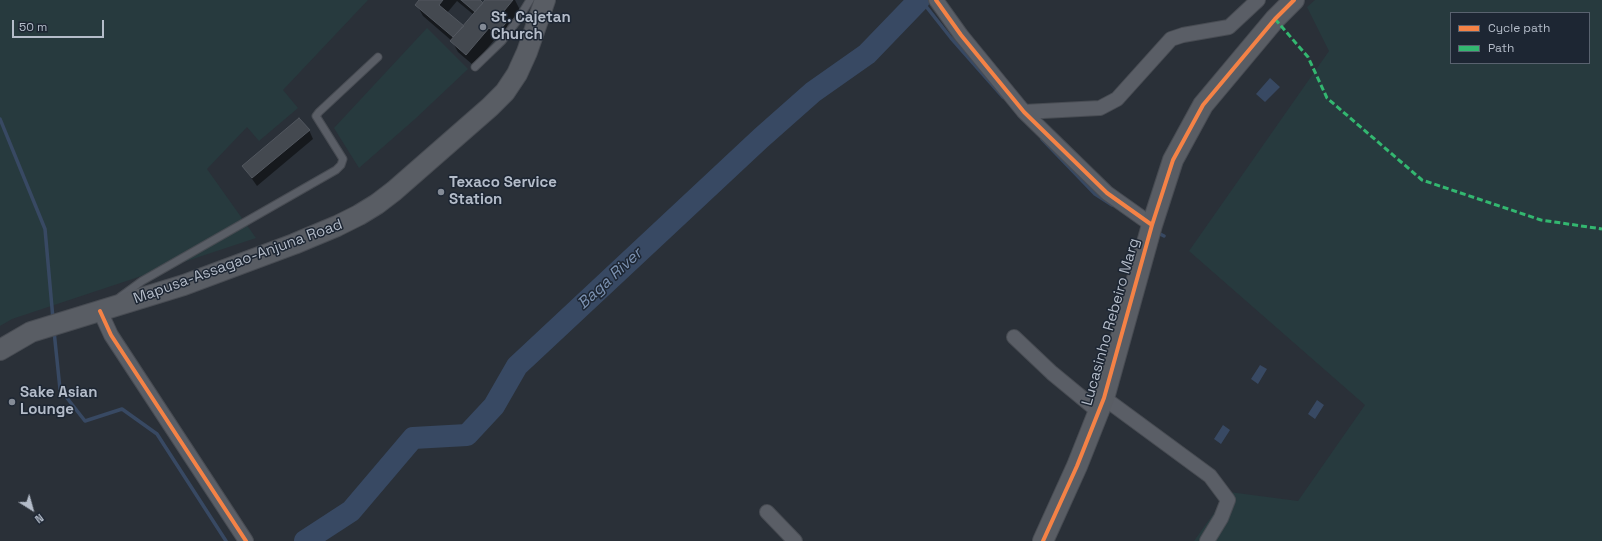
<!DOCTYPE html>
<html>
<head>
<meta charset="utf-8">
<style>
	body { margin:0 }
	#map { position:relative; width:1602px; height:541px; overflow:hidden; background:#2a3038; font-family:"Space Grotesk",sans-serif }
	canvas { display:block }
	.legend { position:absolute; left:1450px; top:12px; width:140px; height:52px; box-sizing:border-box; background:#1d2633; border:1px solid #59626f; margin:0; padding:5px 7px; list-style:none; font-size:12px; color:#b4bcc9 }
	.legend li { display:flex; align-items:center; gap:8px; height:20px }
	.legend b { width:20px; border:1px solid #59626f }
	.north { position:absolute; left:12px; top:489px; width:40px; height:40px; -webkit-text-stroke:3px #1d2633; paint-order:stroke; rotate:143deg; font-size:11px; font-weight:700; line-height:16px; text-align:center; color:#b4bcc9 }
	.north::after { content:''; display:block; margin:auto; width:14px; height:18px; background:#b4bcc9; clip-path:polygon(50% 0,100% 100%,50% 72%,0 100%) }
	.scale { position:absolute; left:12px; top:20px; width:92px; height:18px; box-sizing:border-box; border:2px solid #b4bcc9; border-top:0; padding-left:5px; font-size:12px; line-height:14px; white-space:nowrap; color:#b4bcc9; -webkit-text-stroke:3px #1d2633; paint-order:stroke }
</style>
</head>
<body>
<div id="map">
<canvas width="1602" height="541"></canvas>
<ul class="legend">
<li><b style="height:5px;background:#f48246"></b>Cycle path</li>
<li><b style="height:5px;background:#33b770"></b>Path</li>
</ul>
<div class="north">N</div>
<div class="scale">50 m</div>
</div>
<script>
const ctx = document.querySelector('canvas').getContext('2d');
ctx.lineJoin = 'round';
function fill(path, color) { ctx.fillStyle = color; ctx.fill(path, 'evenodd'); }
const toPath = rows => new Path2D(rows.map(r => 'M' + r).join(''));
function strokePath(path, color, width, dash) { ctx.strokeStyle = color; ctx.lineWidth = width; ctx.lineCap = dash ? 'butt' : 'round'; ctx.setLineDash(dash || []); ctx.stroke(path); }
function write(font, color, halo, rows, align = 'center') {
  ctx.font = font + ' "Space Grotesk",sans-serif'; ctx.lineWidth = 3; ctx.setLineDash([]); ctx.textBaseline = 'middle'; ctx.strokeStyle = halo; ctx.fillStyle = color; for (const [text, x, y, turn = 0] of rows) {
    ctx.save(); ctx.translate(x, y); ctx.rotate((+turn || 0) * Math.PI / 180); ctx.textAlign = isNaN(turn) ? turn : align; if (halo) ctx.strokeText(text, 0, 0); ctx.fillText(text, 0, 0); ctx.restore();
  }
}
fill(toPath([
	[0,0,368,0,283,90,298,108,259,141,247,127,207,169,256,238,12,319,0,326],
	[1315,0,1602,0,1602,541,1194,541,1229,492,1298,501,1365,405,1189,251,1329,51,1307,7],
	[1451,13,1589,13,1589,63,1451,63],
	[427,28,468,69,415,119,359,168,334,128]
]), '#273a3e');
fill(toPath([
	[1270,78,1280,87,1265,102,1256,94],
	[1260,365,1267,369,1258,384,1251,379],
	[1317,400,1324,405,1315,419,1308,414],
	[1223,425,1230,430,1221,444,1214,439]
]), '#384963');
fill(toPath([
	[421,0,478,0,483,4,487,0,515,0,520,10,507,26,512,34,503,44,496,38,473,65,458,52,452,41,423,16,417,5],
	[457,1,474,15,464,27,447,13],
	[309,130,313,139,257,186,243,166]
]), '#0007');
strokePath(toPath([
	[921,0,951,38,1003,97],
	[0,119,45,229,53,319],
	[1042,139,1095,194,1112,205],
	[1156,232,1164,236],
	[54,331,60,389,85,421,122,409,157,434,226,541]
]), '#384963', 3.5);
strokePath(toPath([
	[305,541,351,511,413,438,467,435,494,406,517,366,761,138,813,92,867,54,919,0]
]), '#384963', 22);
const building = toPath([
	[419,0,443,0,439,5,464,26,453,37,415,5,419,0],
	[461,0,480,0,483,3,475,12,461,0],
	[485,0,513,0,499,17,506,23,496,34,489,28,466,55,450,41,485,0],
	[299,118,310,130,252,178,242,166,299,118]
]);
fill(building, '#444950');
strokePath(building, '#52575f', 1);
const lane = toPath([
	[475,67,502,41,517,21,530,0],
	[120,297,142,281,336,170,341,165,343,159,316,116,319,112,378,57]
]);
const street = toPath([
	[936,0,961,35,1024,112,1107,193,1152,225],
	[1024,112,1100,108,1117,99,1171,39,1183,35,1229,27,1258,0],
	[100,311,111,335,246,541],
	[1014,337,1052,373,1098,411],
	[1104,398,1210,476,1228,500,1221,518,1207,541],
	[767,512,795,541]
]);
const secondary = toPath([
	[0,350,31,332,184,285,294,244,337,226,359,215,377,204,394,191,490,107,505,92,517,74,527,52,545,0],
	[1043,541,1077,466,1104,398,1152,225,1173,160,1203,105,1275,19,1294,0]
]);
strokePath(lane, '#484c53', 9);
strokePath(street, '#484c53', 16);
strokePath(secondary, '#484c53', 22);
strokePath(lane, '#5a5e66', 7);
strokePath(street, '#5a5e66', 14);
strokePath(secondary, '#595d64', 20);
strokePath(toPath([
	[1275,19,1308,57,1327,98,1422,180,1541,220,1602,229]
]), '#33b770', 3, [6, 3]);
strokePath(toPath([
	[936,0,961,35,1024,112,1107,193,1152,225],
	[100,311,111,335,246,541],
	[1043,541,1077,466,1104,398,1152,225,1173,160,1203,105,1275,19,1294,0]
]), '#f48246', 4);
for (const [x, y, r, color] of [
	[483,27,4,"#848b96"],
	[441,192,4,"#848b96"],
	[12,402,4,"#848b96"]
]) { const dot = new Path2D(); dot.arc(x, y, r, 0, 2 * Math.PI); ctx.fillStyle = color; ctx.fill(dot); strokePath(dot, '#1d2633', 1.5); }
write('bold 15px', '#b4bcc9', '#1d2633', [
	["St. Cajetan",491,18],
	["Church",491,35],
	["Texaco Service",449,183],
	["Station",449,200],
	["Sake Asian",20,393],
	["Lounge",20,410]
], 'left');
write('15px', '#b4bcc9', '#1d2633', [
	["Mapusa-Assagao-Anjuna Road",238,262,-20],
	["Lucasinho Rebeiro Marg",1111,322,-74]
]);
write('italic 16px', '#7c92b1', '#1d2633', [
	["Baga River",610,279,-43]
]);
</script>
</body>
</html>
